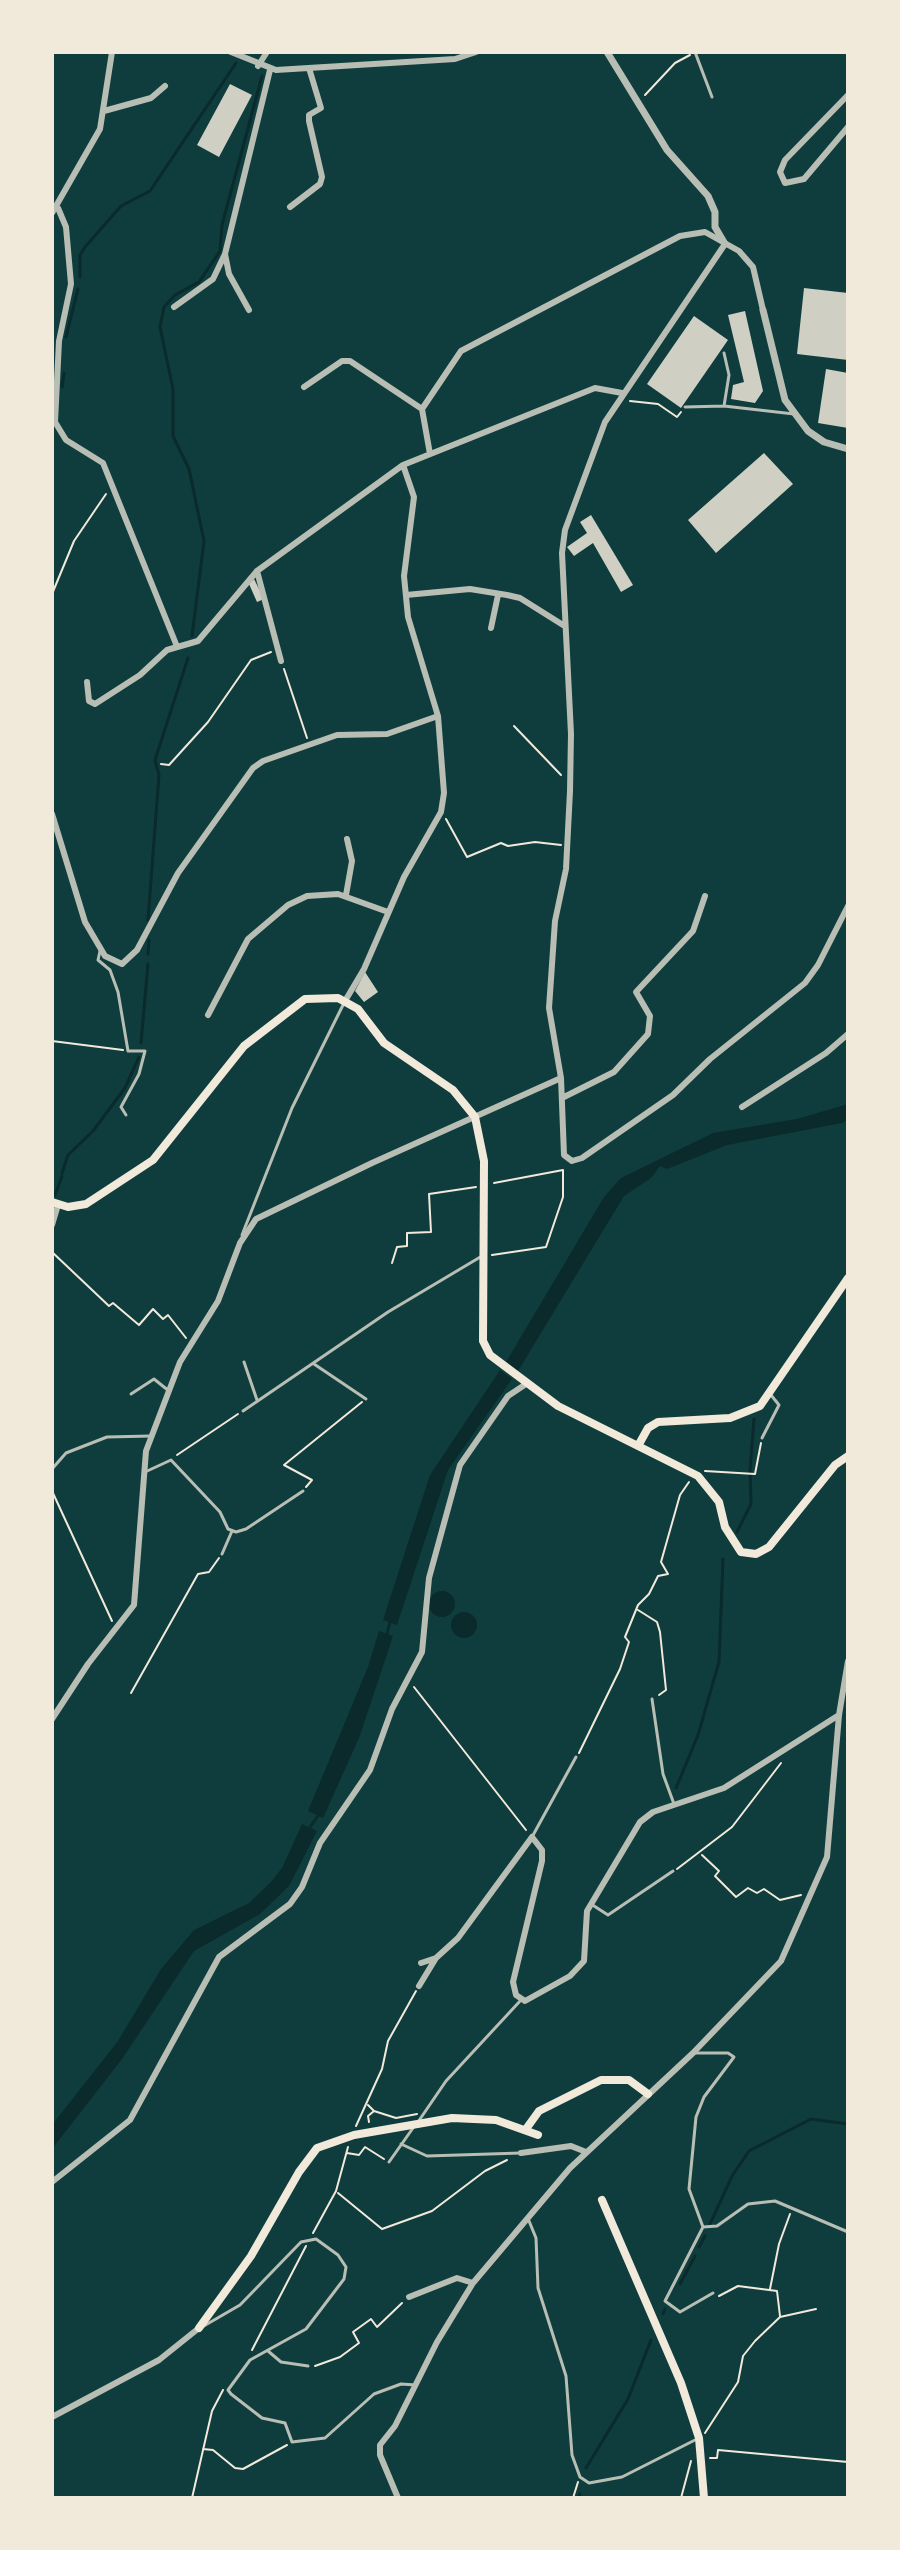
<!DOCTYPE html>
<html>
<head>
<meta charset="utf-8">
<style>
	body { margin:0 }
	#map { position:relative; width:900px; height:2550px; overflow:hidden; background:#0f3d3e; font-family:"Open Sans",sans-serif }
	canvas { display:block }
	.frame { position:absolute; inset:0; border:54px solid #f1e9da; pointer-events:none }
</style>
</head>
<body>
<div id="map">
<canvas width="900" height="2550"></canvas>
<div class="frame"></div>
</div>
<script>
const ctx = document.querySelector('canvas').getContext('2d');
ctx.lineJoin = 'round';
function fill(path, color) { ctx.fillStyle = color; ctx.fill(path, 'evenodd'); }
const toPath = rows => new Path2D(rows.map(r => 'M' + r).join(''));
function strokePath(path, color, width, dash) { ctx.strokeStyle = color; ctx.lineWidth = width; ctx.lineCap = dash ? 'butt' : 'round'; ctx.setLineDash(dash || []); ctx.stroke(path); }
fill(toPath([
	[848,1104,848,1120,842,1123,727,1145,667,1169,660,1166,651,1178,624,1196,518,1371,506,1362,604,1197,621,1178,713,1133,797,1119],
	[500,1370,512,1379,448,1470,397,1625,383,1620,430,1475],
	'429 1604a13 13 0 1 1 26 0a13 13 0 1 1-26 0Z',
	'451 1625a13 13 0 1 1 26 0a13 13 0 1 1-26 0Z',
	[379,1631,393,1636,359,1738,323,1818,308,1811,368,1667],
	[302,1824,317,1831,289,1886,260,1914,194,1951,122,2059,52,2149,52,2125,118,2041,161,1969,194,1930,249,1903,271,1882,282,1868]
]), '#0a2a2b');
strokePath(toPath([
	[80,277,80,255,85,247,121,206,150,191,236,63],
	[66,337,78,289],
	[62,387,64,373],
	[192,636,204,541,189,469,173,436,173,389,160,327,164,307,175,295,199,282,220,251,222,225,262,76],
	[148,920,159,775,155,760,188,658],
	[148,954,149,940],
	[141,1043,148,964],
	[62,1173,68,1155,93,1131,125,1088,139,1057],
	[55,1195,62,1176],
	[737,1532,751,1504,750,1470,754,1419],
	[386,1638,390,1622],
	[676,1788,698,1735,719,1662,723,1559],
	[308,1830,320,1813],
	[710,2224,732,2176,749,2151,811,2119,848,2124],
	[699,2247,705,2236],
	[680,2284,695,2256],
	[663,2314,665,2309],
	[586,2468,628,2399,651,2340],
	[578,2498,580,2494]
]), '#0a2a2b', 3);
fill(toPath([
	[230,84,252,95,219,157,197,145],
	[804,288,848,293,848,360,797,354],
	[745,311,763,391,755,403,731,399,733,385,744,382,728,315],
	[694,316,728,340,681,408,647,384],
	[826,369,848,373,848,428,818,423],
	[764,453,793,484,716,553,688,520],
	[591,515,633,585,621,592,593,543,574,556,567,547,587,533,580,522],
	[254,579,264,599,257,602,249,584],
	[365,972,378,992,364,1002,355,991]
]), '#cfcfc3');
strokePath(toPath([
	[645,95,675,63,690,55],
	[630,401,658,404,677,417,681,412],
	[52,594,74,541,106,494],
	[284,669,307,738],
	[514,726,561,775],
	[161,764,169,765,208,722,251,660,271,652],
	[446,819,467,857,501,843,508,846,535,842,561,845],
	[52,1041,123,1050],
	[52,1252,109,1306,113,1303,139,1325,153,1309,163,1319,168,1315,186,1338],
	[492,1255,546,1247,563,1197,563,1170,494,1183],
	[392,1263,397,1247,407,1246,407,1233,431,1232,429,1194,476,1187],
	[177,1455,238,1414],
	[705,1471,755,1474,761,1443],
	[306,1487,312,1480,284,1465,362,1402],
	[52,1491,112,1621],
	[638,1610,657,1622,660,1632,666,1690,659,1695],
	[414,1687,526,1830],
	[131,1693,198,1574,209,1572,219,1558],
	[579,1753,620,1669,629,1642,625,1637,638,1605,649,1594,658,1576,668,1574,661,1562,680,1495,689,1482],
	[702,1855,719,1871,715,1876,736,1897,748,1888,757,1893,764,1889,780,1900,801,1895],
	[677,1869,732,1827,781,1763],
	[368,2105,374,2111,396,2118,417,2114],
	[369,2122,368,2116,374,2111],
	[356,2126,382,2069,388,2041,416,1991],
	[347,2153,359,2155,365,2147,384,2159],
	[338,2193,382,2229,432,2211,485,2171,507,2160],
	[313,2233,336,2191,348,2147],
	[770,2289,779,2244,790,2214],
	[719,2296,738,2286,777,2291,780,2316],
	[252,2350,306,2246],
	[315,2366,340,2357,359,2343,353,2332,371,2319,377,2327,402,2303],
	[705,2433,738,2382,743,2356,755,2341,780,2317,816,2309],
	[203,2449,213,2450,235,2468,243,2469,287,2445],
	[710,2458,717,2458,718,2450,848,2462],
	[192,2498,212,2411,223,2390],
	[573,2498,578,2482],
	[681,2498,691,2461]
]), '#f1e9da', 2);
strokePath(toPath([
	[695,52,712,97],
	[724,353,729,375,724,406,794,414],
	[685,407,724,406],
	[100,951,98,960,110,970,118,992,128,1051,145,1051,139,1074,121,1107,126,1115],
	[242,1235,292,1108,343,1005],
	[244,1362,257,1400],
	[314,1364,366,1399],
	[131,1394,154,1379,169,1391],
	[243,1411,388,1312,482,1256],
	[762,1438,779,1405,771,1395],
	[52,1469,66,1453,107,1437,151,1436],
	[145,1472,171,1460,220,1512,228,1529,236,1532,246,1529,303,1491],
	[222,1554,232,1531],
	[652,1699,663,1774,674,1804],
	[532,1837,576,1757],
	[591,1904,608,1915,673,1871],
	[693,2053,728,2053,734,2057,704,2097,696,2117,689,2189,703,2227],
	[418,2122,446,2081,521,2000],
	[401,2144,427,2156,521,2153],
	[389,2162,413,2128],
	[529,2221,536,2238,538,2288,566,2376,572,2455,580,2477,589,2483,622,2477,695,2440],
	[703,2227,717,2226,748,2204,775,2201,848,2232],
	[703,2227,665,2301,680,2312,713,2293],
	[202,2327,240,2305,301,2242,316,2239,338,2255,346,2267,344,2279,306,2329,250,2360,228,2390,231,2394,262,2418,285,2423,292,2442,325,2438,374,2394,401,2384,416,2385],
	[268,2351,281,2362,308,2366]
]), '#b8beb3', 3);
strokePath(toPath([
	[231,52,276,70,455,59,476,52],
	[258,66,267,52],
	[848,95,785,160,780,172,785,183,804,179,848,127],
	[104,111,151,98,165,86],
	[290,207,320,184,322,177,309,121,309,115,321,108,309,68],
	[58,208,66,227,71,284,59,341,55,422,66,440,103,463,176,644],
	[52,213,100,129,112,52],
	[725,244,605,422,565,530,562,553,571,734,570,791,566,869,555,921,549,1008,561,1078,564,1155,572,1161,582,1158,673,1095,710,1059,805,983,818,965,848,906],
	[174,307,213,279,225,254],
	[249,310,229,274,225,254,270,70],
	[304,387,342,361,350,361,422,409],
	[430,454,422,409,461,351,680,236,705,232,739,251,753,267,763,310],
	[257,571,281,661],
	[406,595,470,589,507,595,520,598,563,625],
	[491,628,498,595],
	[87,682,89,701,95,704,140,675,167,650,198,641,257,571,403,465,595,388,622,393],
	[52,814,85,922,105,956,122,964,137,950,178,873,253,768,263,761,337,735,387,734,438,716],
	[346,895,352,861,347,839],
	[345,1001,364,969,404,877,441,812,444,793,438,716,408,617,404,576,414,497,403,465],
	[208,1015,248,939,288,905,307,896,338,894,388,912],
	[562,1098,614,1072,648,1034,650,1016,636,992,693,931,705,896],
	[742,1107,826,1053,848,1034],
	[52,1225,58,1205],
	[52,1719,88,1664,134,1605,146,1451,180,1362,218,1301,240,1243,256,1219,372,1163,561,1078],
	[421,1963,436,1958],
	[419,1986,436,1958,458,1938,532,1837,542,1850,542,1861,513,1982,516,1995,525,2001,570,1976,584,1961,587,1911,640,1822,653,1812,724,1788,839,1715],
	[521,2153,571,2146,586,2152],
	[52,2182,130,2120,219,1957,290,1904,302,1887,320,1843,370,1770,392,1709,422,1652,429,1578,460,1465,508,1396,526,1384],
	[409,2297,457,2278,473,2283],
	[52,2417,159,2360,199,2328],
	[398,2498,380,2455,380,2445,395,2426,437,2342,473,2283,570,2168,693,2053,781,1961,827,1857,839,1715,848,1661]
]), '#b8beb3', 6);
strokePath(toPath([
	[607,52,667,150,708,196,715,212,715,227,725,244],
	[763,310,785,400,808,431,824,442,848,449]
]), '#b8beb3', 7);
strokePath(toPath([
	[52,1202,68,1207,86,1204,153,1160,244,1046,305,999,338,998,358,1009,384,1043,453,1090,475,1117,484,1161,483,1341,490,1355,558,1406,698,1476,719,1502,725,1527,741,1552,756,1554,769,1547,835,1465,848,1456],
	[638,1446,648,1428,658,1422,730,1418,760,1406,848,1278],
	[526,2129,539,2111,601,2080,629,2080,648,2094],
	[602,2200,681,2383,699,2438,704,2498],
	[199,2328,251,2256,299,2172,317,2148,354,2135,452,2118,496,2120,538,2135]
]), '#f1e9da', 8);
</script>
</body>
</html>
